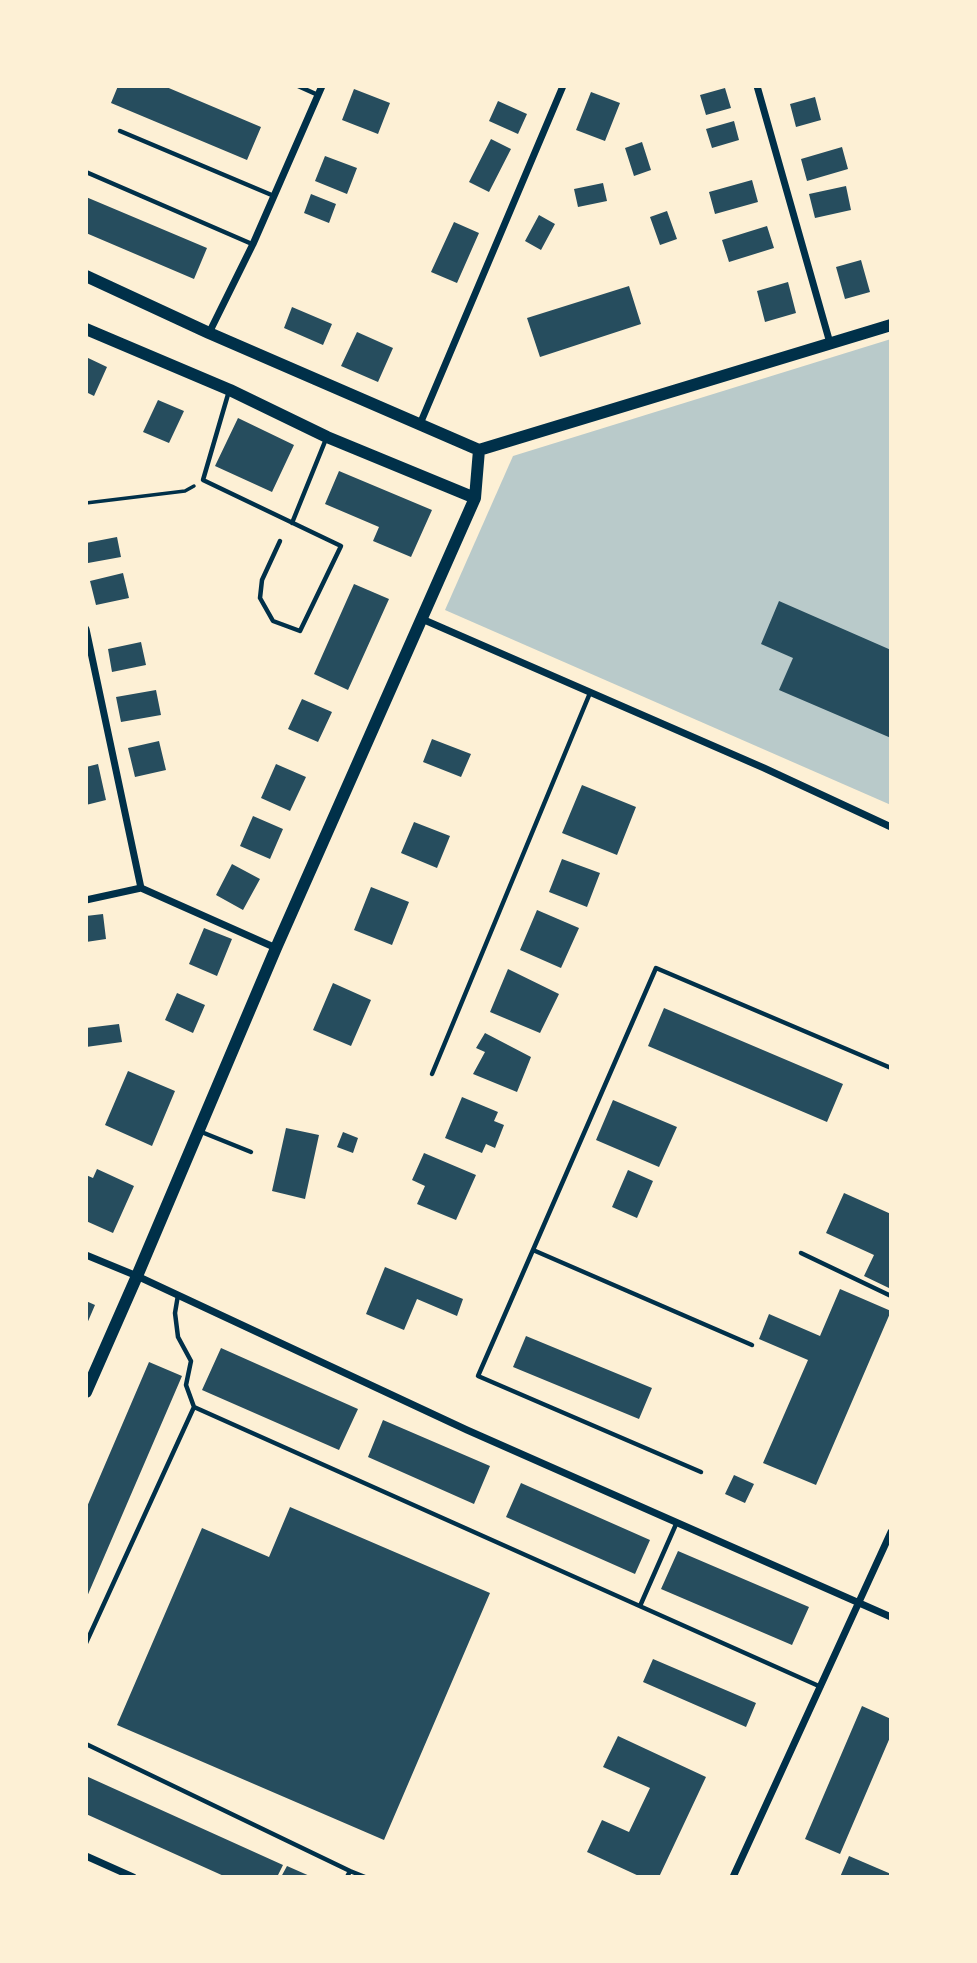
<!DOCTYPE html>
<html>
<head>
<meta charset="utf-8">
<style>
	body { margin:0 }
	#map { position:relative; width:977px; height:1963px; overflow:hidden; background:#fdf0d5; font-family:Helvetica,sans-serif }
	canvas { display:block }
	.frame { position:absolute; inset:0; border:88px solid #fdf0d5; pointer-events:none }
</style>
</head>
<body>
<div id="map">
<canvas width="977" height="1963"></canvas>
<div class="frame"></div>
</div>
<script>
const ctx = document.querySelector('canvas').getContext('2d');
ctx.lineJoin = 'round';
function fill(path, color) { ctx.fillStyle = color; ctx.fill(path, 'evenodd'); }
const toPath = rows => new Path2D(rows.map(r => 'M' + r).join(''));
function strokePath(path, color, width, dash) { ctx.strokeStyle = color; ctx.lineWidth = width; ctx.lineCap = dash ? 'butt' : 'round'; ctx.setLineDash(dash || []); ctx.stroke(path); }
fill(toPath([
	[891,339,891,805,445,610,513,456]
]), '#b9caca');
fill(toPath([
	[118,86,164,86,261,127,247,160,111,103],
	[725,88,731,108,706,115,700,95],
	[354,89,390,103,378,134,342,120],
	[591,92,620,103,605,141,576,130],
	[815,97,821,120,796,127,790,104],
	[498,101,527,114,518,134,489,121],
	[734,121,739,140,712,148,706,129],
	[491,139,511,149,489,192,469,182],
	[642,142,651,170,634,176,625,148],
	[842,147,848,169,807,181,801,159],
	[325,156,357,168,347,194,315,181],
	[752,180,758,202,715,214,709,192],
	[603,183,607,201,578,207,574,189],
	[846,186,851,210,815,218,809,194],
	[311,194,336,204,329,223,304,213],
	[86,197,207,248,194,279,86,233],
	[667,211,677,239,660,245,650,217],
	[539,215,555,224,541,250,525,241],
	[454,222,479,233,457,283,431,272],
	[767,226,774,248,729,262,722,240],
	[861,260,870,292,845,299,836,267],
	[788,282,796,313,765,322,757,291],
	[629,286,641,324,540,357,527,318],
	[292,307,332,324,323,345,284,328],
	[357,332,393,348,378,382,341,366],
	[86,357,107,367,94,396,86,392],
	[158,400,184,411,169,443,143,432],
	[238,418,294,445,272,492,215,466],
	[339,471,432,510,411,557,373,541,379,527,325,504],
	[117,537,121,557,88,563,86,543],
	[123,573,129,598,96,605,90,581],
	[354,584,389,599,348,690,314,674],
	[779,601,891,650,891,738,779,690,793,658,761,644],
	[141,642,146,665,112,672,108,649],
	[156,690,161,715,121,722,116,697],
	[302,699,332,712,318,742,288,729],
	[432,739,471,754,461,777,423,762],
	[159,741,166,770,135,777,128,748],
	[98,764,106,800,86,805,86,767],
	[276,764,306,777,290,811,261,798],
	[582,785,636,807,617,855,562,833],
	[253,816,283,829,270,859,240,846],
	[414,822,450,836,437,868,401,853],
	[562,859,600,873,587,907,549,892],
	[232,864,260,879,243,910,216,895],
	[371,887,409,902,392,945,354,930],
	[537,910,579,928,561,968,520,950],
	[103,914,106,939,86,942,86,916],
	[204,928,232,939,217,976,189,964],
	[508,969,559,994,540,1033,490,1012],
	[333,983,371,1000,351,1046,313,1030],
	[177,993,205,1005,193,1033,165,1020],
	[664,1008,843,1084,827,1122,648,1046],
	[119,1024,122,1042,86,1047,86,1028],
	[485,1033,531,1057,517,1092,473,1074,485,1052,476,1048],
	[128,1071,175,1091,152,1146,105,1125],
	[462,1097,498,1112,494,1121,504,1125,495,1148,486,1144,482,1153,445,1138],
	[613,1100,677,1127,659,1167,596,1140],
	[286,1128,319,1135,305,1199,272,1191],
	[343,1132,358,1138,353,1153,337,1147],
	[424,1153,476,1175,456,1220,417,1204,425,1186,412,1180],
	[97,1169,134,1186,113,1233,86,1221,86,1175,93,1178],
	[628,1170,653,1181,637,1218,612,1207],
	[844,1193,891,1214,891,1289,864,1276,874,1255,826,1233],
	[385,1267,463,1299,457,1316,417,1299,404,1330,366,1314],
	[840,1289,891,1311,816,1485,763,1463,808,1360,759,1339,769,1314,820,1336],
	[86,1301,95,1305,86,1326],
	[526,1336,652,1388,639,1419,513,1367],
	[221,1348,358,1409,339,1450,202,1390],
	[149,1362,182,1376,86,1599,86,1509],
	[383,1420,490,1466,474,1504,368,1457],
	[734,1475,754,1484,745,1503,725,1494],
	[521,1483,650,1540,635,1574,506,1517],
	[290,1507,490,1593,384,1840,117,1725,202,1528,269,1557],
	[678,1551,809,1607,792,1645,661,1589],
	[653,1659,756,1703,746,1727,643,1682],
	[862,1706,891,1719,891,1735,840,1854,805,1839],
	[618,1736,706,1777,659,1877,641,1877,587,1852,602,1820,629,1832,650,1788,603,1767],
	[86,1776,283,1865,277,1877,226,1877,86,1814],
	[849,1856,891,1874,891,1877,840,1877],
	[287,1866,312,1877,281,1877]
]), '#264d5e');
strokePath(toPath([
	[86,503,185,491,194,486]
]), '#003049', 3.5);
strokePath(toPath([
	[298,86,318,95],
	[120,131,274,196],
	[86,172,252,244],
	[229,391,203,480,341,546,300,631,273,621,260,598,262,580,280,541],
	[292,523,326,439],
	[432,1074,590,693],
	[199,1131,251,1152],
	[533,1250,752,1345],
	[801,1253,891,1296],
	[178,1295,175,1313,178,1337,191,1361,186,1385,194,1407],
	[701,1472,478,1376,656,968,891,1068],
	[640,1606,677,1522],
	[86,1643,194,1407,821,1687],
	[86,1744,350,1871,347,1877],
	[350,1871,365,1877]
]), '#003049', 4.5);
strokePath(toPath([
	[757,86,830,343],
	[209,333,253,244,322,86],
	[420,424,563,86],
	[422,619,764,768,891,827],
	[86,629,141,888],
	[141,888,276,948],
	[86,900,141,888],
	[86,1255,137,1276,467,1430,891,1617],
	[86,1856,133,1877],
	[733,1877,891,1532]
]), '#003049', 7);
strokePath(toPath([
	[86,276,209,333,479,450],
	[86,329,230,390,327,437,475,498],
	[479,450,891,325],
	[86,1392,137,1276,276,948,475,498,479,450]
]), '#003049', 12);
</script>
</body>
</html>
